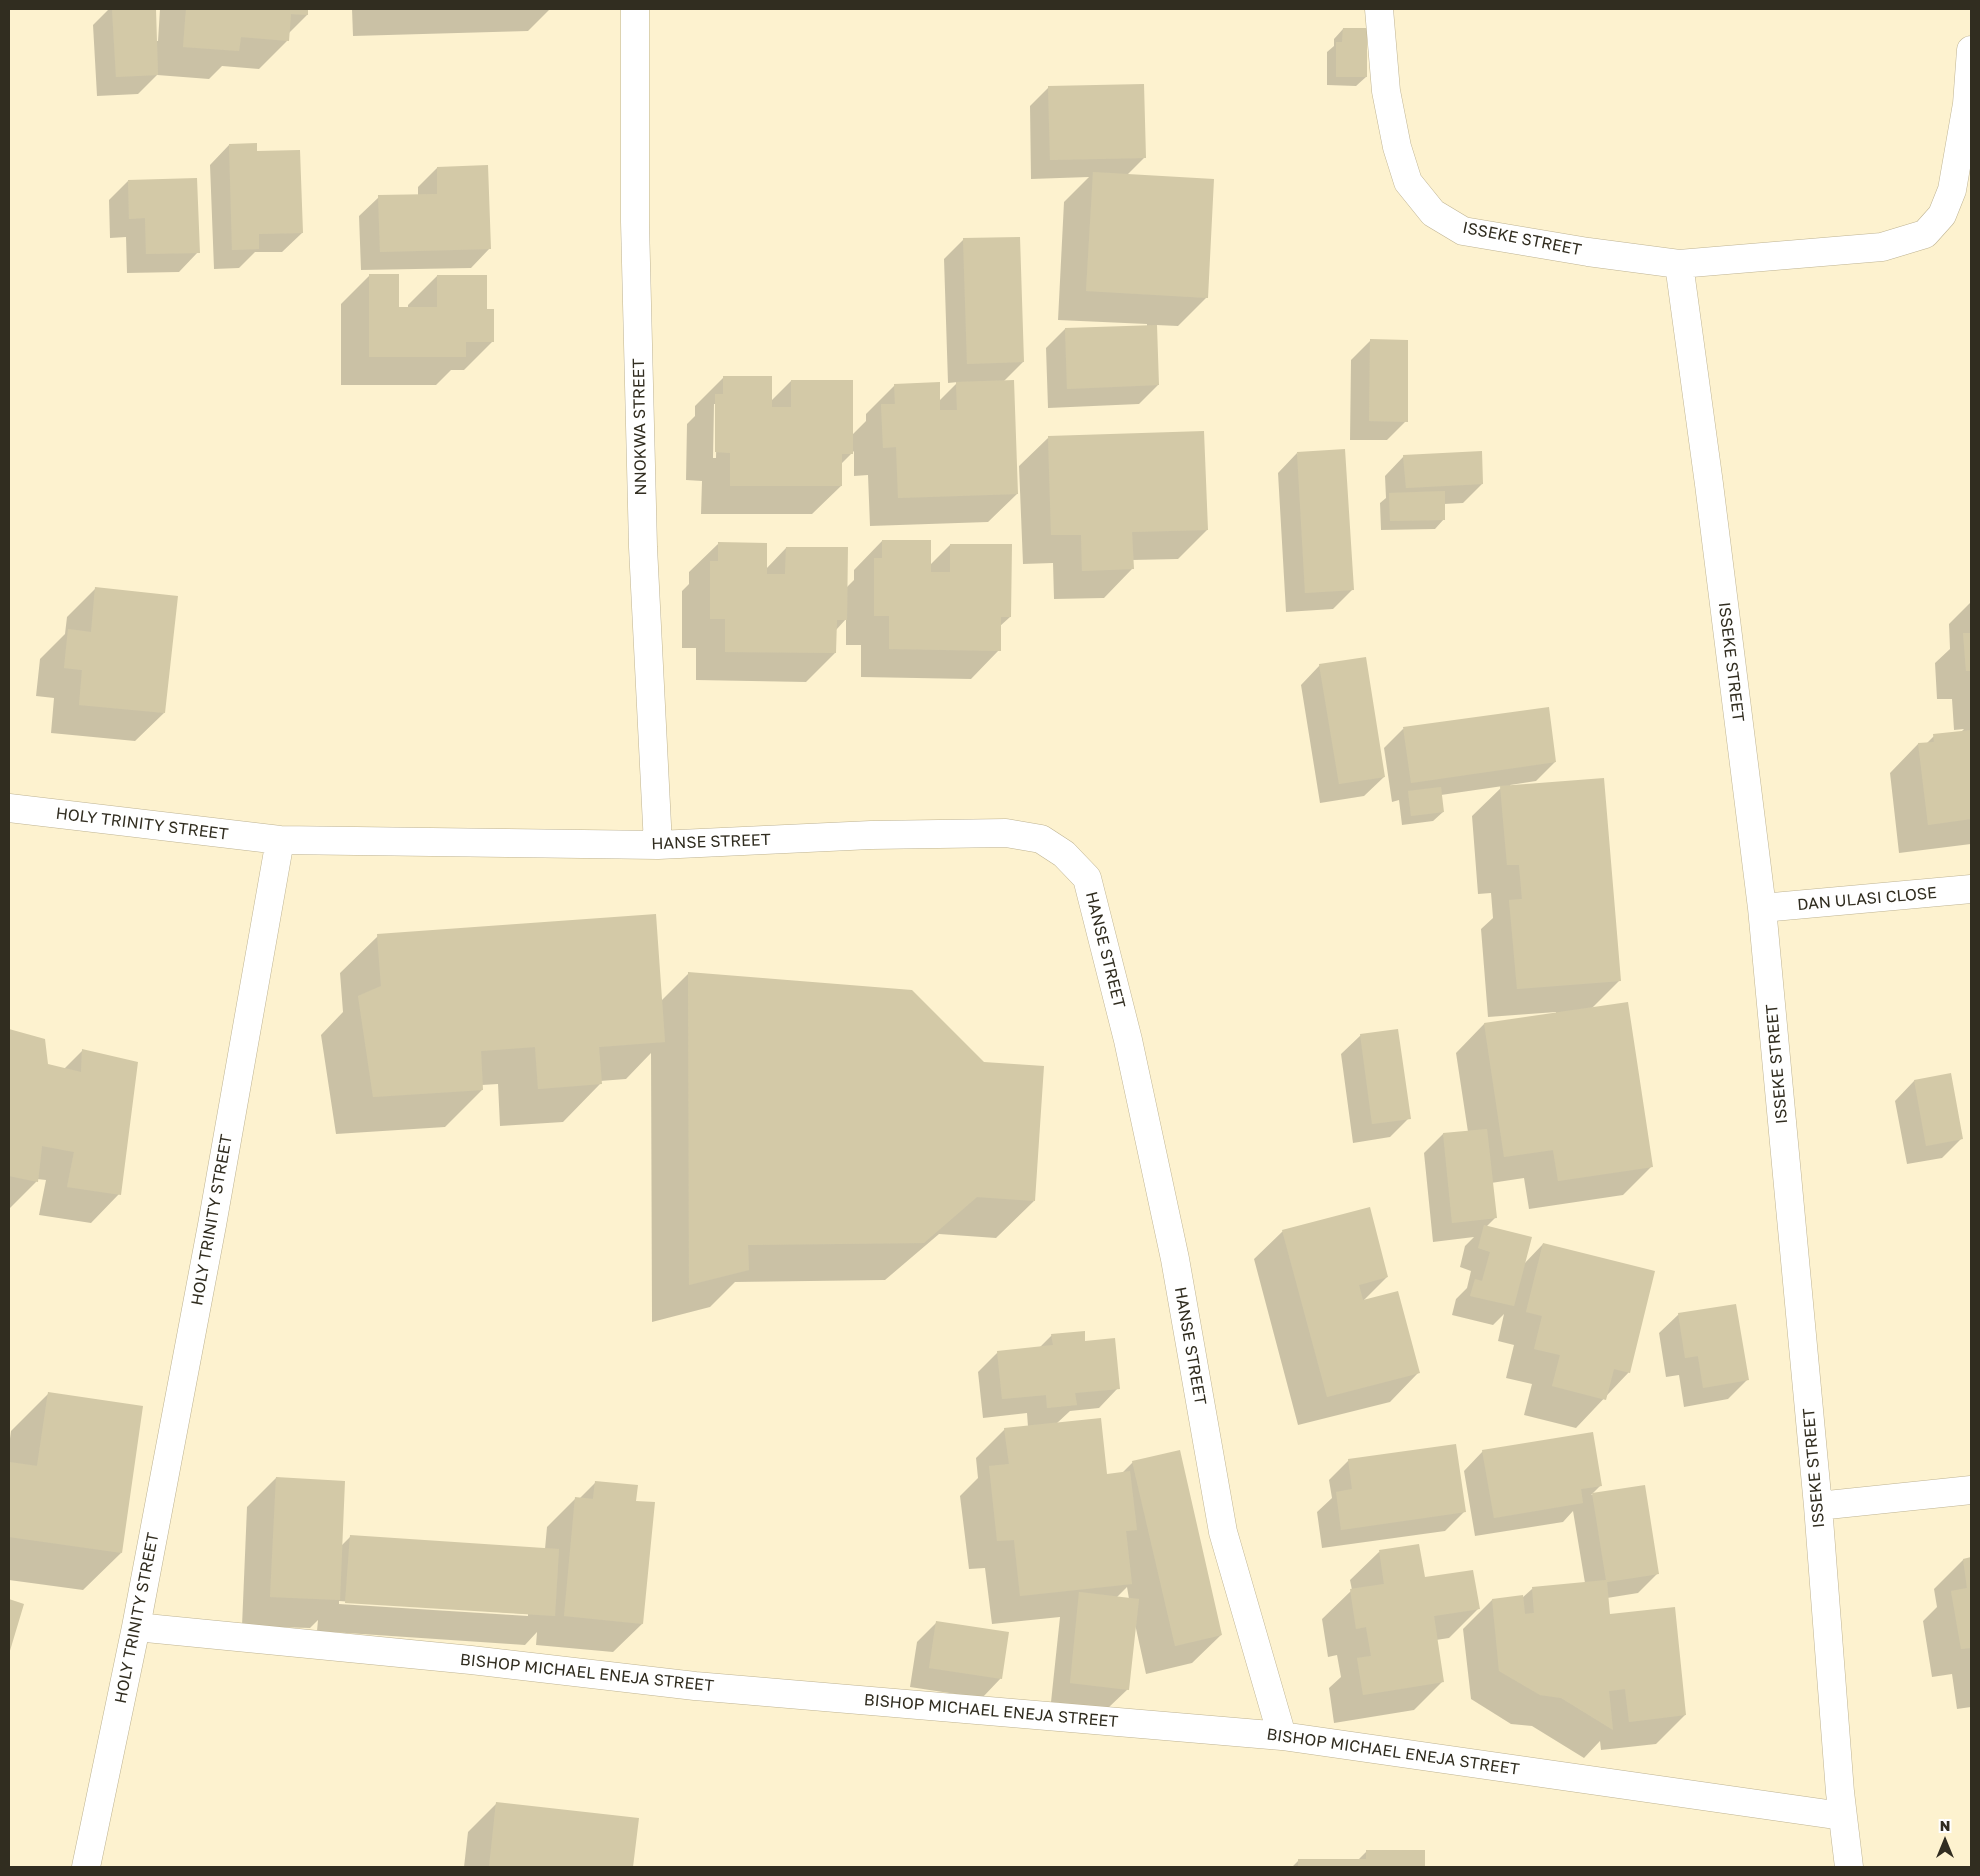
<!DOCTYPE html>
<html>
<head>
<meta charset="utf-8">
<style>
	body { margin:0 }
	#map { position:relative; width:1980px; height:1876px; overflow:hidden; background:#fdf2cf; font-family:"Golos Text",sans-serif }
	canvas { display:block }
	.frame { position:absolute; inset:0; border:10px solid #312d20; pointer-events:none }
	.north { position:absolute; left:1920px; top:1816px; width:50px; height:50px; -webkit-text-stroke:4px #fff; paint-order:stroke; rotate:0deg; font-size:14px; font-weight:700; line-height:20px; text-align:center; color:#312d20 }
	.north::after { content:''; display:block; margin:auto; width:18px; height:22px; background:#312d20; clip-path:polygon(50% 0,100% 100%,50% 72%,0 100%) }
</style>
</head>
<body>
<div id="map">
<canvas width="1980" height="1876"></canvas>
<div class="frame"></div>
<div class="north">N</div>
</div>
<script>
const ctx = document.querySelector('canvas').getContext('2d');
ctx.lineJoin = 'round';
function fill(path, color) { ctx.fillStyle = color; ctx.fill(path, 'evenodd'); }
const toPath = rows => new Path2D(rows.map(r => 'M' + r).join(''));
function strokePath(path, color, width, dash) { ctx.strokeStyle = color; ctx.lineWidth = width; ctx.lineCap = dash ? 'butt' : 'round'; ctx.setLineDash(dash || []); ctx.stroke(path); }
function write(font, color, halo, rows, align = 'center') {
  ctx.font = font + ' "Golos Text",sans-serif'; ctx.lineWidth = 5; ctx.setLineDash([]); ctx.textBaseline = 'middle'; ctx.strokeStyle = halo; ctx.fillStyle = color; for (const [text, x, y, turn = 0] of rows) {
    ctx.save(); ctx.translate(x, y); ctx.rotate((+turn || 0) * Math.PI / 180); ctx.textAlign = isNaN(turn) ? turn : align; if (halo) ctx.strokeText(text, 0, 0); ctx.fillText(text, 0, 0); ctx.restore();
  }
}
fill(toPath([
	[109,9,155,9,156,41,158,41,160,9,307,9,307,15,289,33,288,40,259,69,222,66,209,79,157,75,138,94,97,96,93,25],
	[352,9,550,9,528,31,353,36],
	[1343,29,1366,77,1356,86,1327,85,1327,52,1334,46,1334,39],
	[1049,87,1145,157,1127,175,1207,297,1178,326,1156,325,1158,385,1139,404,1048,408,1046,348,1065,329,1147,326,1147,324,1058,320,1064,202,1089,177,1031,179,1030,106],
	[229,145,302,233,282,252,255,252,239,268,214,269,210,165],
	[437,168,490,248,471,268,361,270,359,216,379,197,418,196,418,187],
	[128,181,198,252,179,272,127,273,126,237,110,238,109,200],
	[964,239,1023,362,1003,382,1017,494,988,522,870,526,868,475,854,476,854,451,841,464,841,486,812,514,701,514,702,481,686,480,687,424,695,416,695,406,724,377,771,401,791,381,852,435,866,421,866,414,895,385,939,401,958,382,948,383,944,259],
	[714,404,717,404,716,458,713,458],
	[369,276,398,308,408,308,408,305,437,276,486,310,493,341,464,370,451,370,436,385,341,385,341,304],
	[1371,340,1406,421,1387,440,1350,440,1351,360],
	[1048,438,1207,530,1178,559,1132,560,1132,569,1104,598,1054,599,1053,563,1023,564,1019,466],
	[1297,453,1352,590,1333,609,1286,612,1278,473],
	[1404,456,1482,484,1463,503,1444,504,1444,519,1435,529,1381,530,1380,503,1386,498,1385,476],
	[882,541,930,565,950,545,1010,617,999,627,999,650,971,679,861,677,861,645,846,645,846,619,836,630,835,653,806,682,696,680,696,648,682,648,682,591,689,584,689,572,718,544,766,569,786,548,846,588,854,580,854,570],
	[95,589,164,713,135,741,51,733,54,698,36,696,40,659,65,634,67,617],
	[1971,602,1971,844,1899,853,1890,773,1918,744,1926,744,1934,736,1961,732,1964,729,1954,730,1952,699,1937,699,1935,663,1950,649,1949,624],
	[1320,665,1384,777,1364,796,1320,803,1301,685],
	[1403,729,1555,762,1536,781,1510,785,1511,787,1620,980,1591,1009,1652,1166,1623,1195,1529,1209,1524,1178,1491,1183,1495,1218,1486,1227,1523,1265,1543,1244,1629,1372,1576,1428,1524,1415,1532,1384,1506,1378,1514,1345,1498,1341,1504,1314,1493,1325,1452,1315,1456,1299,1467,1288,1471,1271,1460,1267,1465,1246,1474,1237,1433,1242,1424,1153,1443,1134,1468,1132,1456,1053,1484,1024,1556,1014,1556,1012,1488,1017,1481,929,1493,918,1491,893,1478,894,1472,816,1503,786,1441,795,1443,812,1433,821,1402,825,1399,800,1392,802,1384,748],
	[378,936,661,1001,689,973,1034,1201,996,1238,939,1234,885,1280,735,1282,710,1307,652,1322,651,1053,626,1079,600,1081,600,1084,563,1122,500,1126,498,1084,482,1085,482,1090,445,1127,336,1134,321,1035,343,1012,340,973],
	[9,1031,43,1040,47,1065,64,1069,83,1050,119,1194,91,1223,39,1215,46,1180,37,1179,37,1181,9,1209],
	[1361,1035,1409,1118,1390,1137,1353,1143,1341,1054],
	[1950,1075,1961,1139,1942,1158,1907,1164,1895,1101,1914,1081],
	[1283,1231,1387,1277,1363,1301,1418,1373,1390,1402,1298,1425,1254,1259],
	[1679,1314,1747,1380,1728,1399,1684,1407,1679,1375,1666,1377,1659,1333],
	[1052,1335,1084,1343,1118,1388,1099,1408,1070,1411,1056,1424,1106,1475,1122,1473,1133,1462,1221,1635,1192,1663,1146,1674,1135,1624,1128,1689,1108,1708,1051,1702,1060,1617,992,1624,985,1568,969,1569,960,1496,978,1478,976,1458,1005,1429,1028,1427,1027,1413,983,1418,978,1372,998,1352,1039,1348],
	[1127,1587,1129,1599,1116,1598],
	[48,1394,121,1553,83,1590,9,1580,9,1446,11,1431],
	[1483,1451,1601,1485,1591,1495,1644,1486,1658,1573,1638,1593,1607,1598,1609,1615,1685,1715,1656,1744,1601,1750,1600,1741,1584,1758,1532,1726,1511,1724,1471,1699,1463,1629,1492,1600,1522,1598,1532,1589,1585,1583,1573,1511,1563,1522,1475,1536,1464,1471],
	[1349,1460,1465,1511,1445,1531,1322,1548,1317,1512,1332,1498,1329,1480],
	[276,1478,341,1546,350,1537,545,1549,547,1527,576,1498,579,1499,596,1482,635,1502,642,1624,613,1652,536,1645,537,1632,525,1645,317,1631,318,1620,310,1628,242,1626,247,1507],
	[339,1601,528,1614,528,1616,339,1604],
	[1418,1545,1424,1579,1478,1609,1449,1638,1436,1640,1443,1681,1414,1710,1334,1723,1329,1688,1341,1677,1337,1655,1328,1657,1322,1619,1352,1590,1350,1580,1379,1552],
	[1971,1559,1971,1707,1957,1709,1952,1674,1932,1677,1923,1621,1937,1607,1934,1589,1963,1560],
	[9,1601,22,1605,9,1651],
	[936,1623,1001,1678,982,1698,910,1687,917,1642],
	[497,1803,637,1819,631,1867,464,1867,468,1832],
	[1366,1852,1424,1852,1424,1867,1292,1867,1299,1860,1358,1860]
]), '#0003');
fill(toPath([
	[112,9,156,9,158,75,116,77],
	[186,9,308,9,308,15,291,14,289,41,241,37,239,51,183,47],
	[1343,28,1367,28,1367,77,1336,77,1336,42,1342,42],
	[1144,84,1146,158,1050,160,1048,86],
	[257,143,257,151,300,150,303,233,259,234,259,249,232,250,229,144],
	[488,165,491,249,380,252,378,195,437,194,437,167],
	[1093,172,1214,179,1208,298,1086,291],
	[197,178,200,253,146,254,145,218,129,219,128,180],
	[1020,237,1024,362,967,364,963,238],
	[369,274,399,274,399,307,437,307,437,275,487,275,487,309,494,309,494,342,466,342,466,357,369,357],
	[1157,325,1159,385,1067,389,1065,328],
	[1370,339,1408,340,1408,422,1369,421],
	[723,376,772,376,772,407,791,407,791,380,853,380,853,454,842,454,842,486,730,486,730,453,715,452,715,394,723,394],
	[1014,380,1018,494,898,498,896,447,883,448,881,404,895,404,894,384,940,382,940,410,957,410,956,382],
	[1204,431,1208,530,1132,532,1134,569,1082,571,1081,535,1051,535,1048,436],
	[1345,449,1354,590,1305,593,1297,452],
	[1482,451,1483,484,1406,488,1403,455],
	[1445,491,1445,520,1390,521,1389,493],
	[882,540,931,540,931,572,950,572,950,544,1012,544,1011,617,1001,617,1001,651,889,649,889,616,874,616,874,558,882,558],
	[718,542,767,543,767,574,785,574,786,547,848,547,847,620,837,620,836,653,725,652,725,619,710,619,710,561,718,561],
	[95,587,178,596,165,713,79,705,82,670,64,668,68,629,91,632],
	[1963,633,1971,633,1971,671,1966,671],
	[1366,657,1385,777,1339,784,1319,664],
	[1549,707,1556,762,1411,783,1403,727],
	[1971,730,1971,819,1928,825,1918,743,1934,742,1933,734],
	[1604,778,1621,981,1517,989,1509,900,1522,899,1519,865,1507,865,1500,786],
	[1441,787,1444,812,1411,816,1408,791],
	[656,914,665,1042,599,1047,602,1084,538,1089,535,1047,481,1051,483,1090,373,1097,358,996,381,986,377,934],
	[688,972,912,990,984,1062,1044,1066,1035,1201,977,1197,924,1243,748,1245,749,1270,689,1285],
	[1628,1002,1653,1167,1558,1181,1553,1150,1504,1157,1484,1023],
	[9,1029,45,1039,48,1064,81,1072,82,1049,138,1062,121,1195,67,1187,74,1152,42,1146,38,1182,9,1176],
	[1398,1029,1411,1119,1372,1124,1360,1034],
	[1951,1073,1963,1139,1926,1146,1914,1080],
	[1487,1129,1497,1218,1452,1223,1443,1133],
	[1370,1207,1388,1277,1359,1285,1363,1300,1398,1291,1420,1373,1327,1397,1282,1230],
	[1484,1225,1532,1237,1514,1306,1470,1296,1475,1279,1482,1281,1490,1252,1478,1248],
	[1543,1243,1655,1271,1630,1373,1614,1369,1606,1400,1552,1386,1560,1355,1534,1349,1542,1316,1526,1312],
	[1736,1304,1749,1380,1703,1388,1698,1356,1685,1358,1678,1313],
	[1085,1331,1085,1341,1115,1338,1120,1389,1075,1393,1077,1405,1047,1408,1046,1395,1002,1399,997,1351,1053,1345,1051,1334],
	[48,1392,143,1406,122,1553,9,1537,9,1462,37,1466],
	[1101,1418,1107,1474,1130,1471,1137,1530,1126,1531,1132,1584,1020,1596,1014,1540,997,1541,989,1466,1009,1464,1004,1428],
	[1593,1432,1602,1486,1581,1489,1583,1503,1494,1518,1482,1450],
	[1456,1444,1466,1512,1341,1530,1336,1492,1352,1489,1348,1459],
	[1180,1450,1222,1635,1175,1646,1132,1461],
	[276,1477,345,1481,340,1600,270,1597],
	[595,1481,638,1485,636,1501,655,1502,643,1624,564,1616,575,1497,593,1499],
	[1645,1485,1659,1574,1607,1582,1610,1614,1675,1607,1686,1715,1629,1722,1625,1689,1609,1691,1613,1730,1561,1698,1540,1695,1499,1671,1492,1599,1523,1595,1525,1614,1534,1613,1532,1587,1606,1580,1592,1493],
	[350,1535,559,1549,555,1616,345,1603],
	[1419,1544,1425,1577,1473,1570,1480,1609,1434,1616,1444,1682,1363,1695,1357,1658,1371,1656,1366,1627,1356,1629,1350,1589,1384,1584,1379,1550],
	[1971,1557,1971,1648,1961,1649,1951,1591,1967,1588,1963,1559],
	[1079,1592,1139,1599,1129,1690,1070,1683],
	[9,1599,24,1604,9,1654],
	[936,1621,1009,1632,1002,1679,929,1668],
	[496,1802,639,1818,633,1867,489,1867],
	[1366,1850,1425,1850,1425,1867,1298,1867,1298,1859,1366,1859]
]), '#d3c9a7');
const minor = toPath([
	[635,9,635,222,643,547,658,845],
	[1379,9,1386,91,1397,147,1408,182,1433,213,1463,231,1588,252,1679,264,1882,247,1925,234,1942,215,1952,190,1967,104,1971,50],
	[1679,264,1709,484,1762,908,1818,1506,1840,1792,1849,1867],
	[9,808,280,840,658,845,871,835,1006,833,1041,839,1064,854,1087,878,1128,1040,1175,1259,1223,1532,1282,1736],
	[1762,908,1971,889],
	[1818,1506,1971,1490],
	[136,1627,471,1660,695,1686,1282,1736,1842,1816],
	[86,1867,136,1627,212,1225,280,840]
]);
strokePath(minor, '#beb392', 29);
strokePath(minor, '#fff', 28);
write('16px', '#312d20', '#fff', [
	["ISSEKE STREET",1522,239,11],
	["NNOKWA STREET",640,427,-91],
	["ISSEKE STREET",1731,662,83],
	["HOLY TRINITY STREET",142,824,7],
	["HANSE STREET",711,842,-2],
	["DAN ULASI CLOSE",1867,899,-5],
	["HANSE STREET",1105,950,76],
	["ISSEKE STREET",1777,1064,-95],
	["HOLY TRINITY STREET",212,1220,-80],
	["HANSE STREET",1190,1346,80],
	["ISSEKE STREET",1814,1468,-95],
	["HOLY TRINITY STREET",137,1618,-79],
	["BISHOP MICHAEL ENEJA STREET",587,1673,6],
	["BISHOP MICHAEL ENEJA STREET",991,1711,5],
	["BISHOP MICHAEL ENEJA STREET",1393,1752,8]
]);
</script>
</body>
</html>
